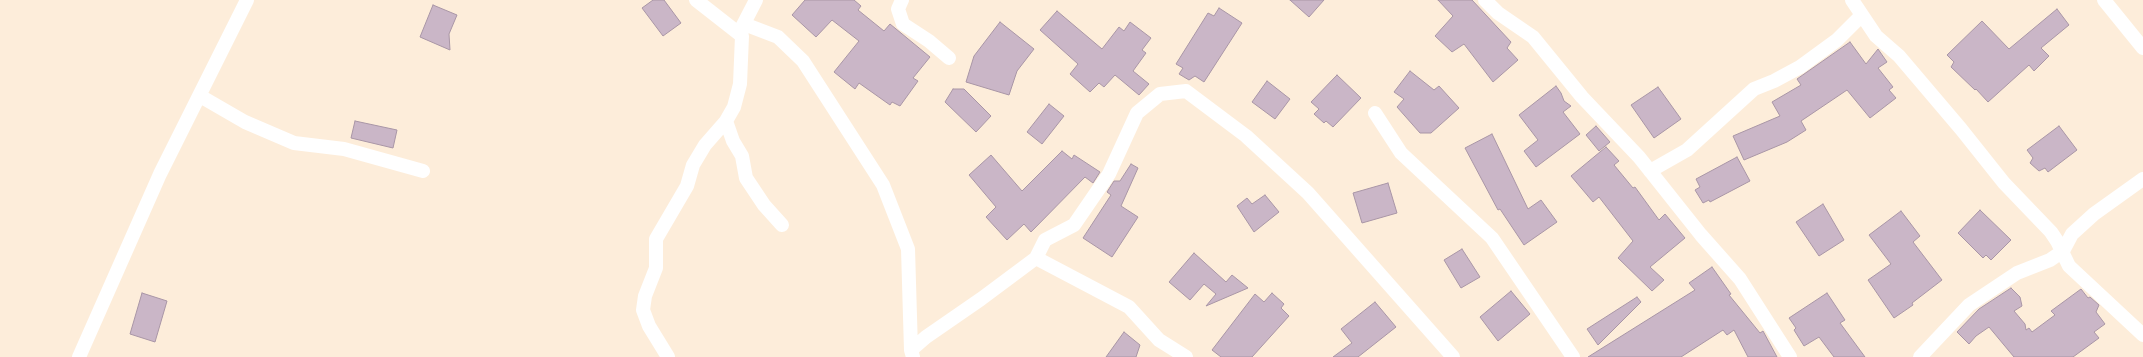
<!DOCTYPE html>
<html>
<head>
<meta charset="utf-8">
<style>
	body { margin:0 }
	canvas { display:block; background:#fdedda }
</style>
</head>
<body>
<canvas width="2143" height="357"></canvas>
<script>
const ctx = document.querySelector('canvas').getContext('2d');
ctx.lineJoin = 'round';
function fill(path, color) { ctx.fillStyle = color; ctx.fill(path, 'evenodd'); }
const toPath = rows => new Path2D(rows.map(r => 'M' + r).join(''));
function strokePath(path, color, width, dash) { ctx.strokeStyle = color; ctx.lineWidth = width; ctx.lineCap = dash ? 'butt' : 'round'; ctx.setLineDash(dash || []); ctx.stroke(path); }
const building = toPath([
	[653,0,664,0,681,23,663,36,642,8,653,0],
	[805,0,854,0,861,6,858,10,884,31,890,24,930,57,913,78,918,81,900,106,892,102,890,105,859,83,855,89,834,72,859,41,832,20,816,37,792,15,805,0],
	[1290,0,1324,0,1309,17,1290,0],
	[1438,0,1472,0,1511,42,1507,48,1518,60,1493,82,1464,44,1452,52,1435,36,1453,16,1438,0],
	[433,5,457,15,449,34,450,50,420,37,433,5],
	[1219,8,1242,23,1204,82,1195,76,1189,80,1179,74,1183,68,1176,64,1208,13,1214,16,1219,8],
	[2057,9,2069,25,2041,48,2049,56,2034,71,2029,65,1988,102,1976,89,1975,90,1951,67,1954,62,1947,55,1982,21,2009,49,2057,9],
	[1057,11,1102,49,1119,27,1124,31,1130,22,1151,38,1142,50,1146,53,1133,71,1149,84,1139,95,1115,75,1104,87,1099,83,1090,92,1070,74,1078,64,1040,30,1057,11],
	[1000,22,1034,49,1017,71,1009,95,966,82,974,56,1000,22],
	[1850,42,1866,64,1878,49,1887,62,1878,68,1893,87,1889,90,1896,98,1870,118,1847,90,1801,121,1806,130,1787,142,1744,160,1733,136,1780,116,1772,102,1801,85,1797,79,1850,42],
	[1410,71,1434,90,1439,86,1459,108,1431,133,1420,133,1397,107,1404,99,1394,92,1410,71],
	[1337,75,1361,98,1333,127,1326,121,1324,123,1314,114,1319,109,1311,102,1337,75],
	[1267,81,1290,99,1275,119,1252,102,1267,81],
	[1556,86,1561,93,1564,101,1571,106,1563,112,1580,134,1536,167,1524,151,1538,140,1519,115,1556,86],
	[1658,87,1681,119,1654,138,1631,105,1658,87],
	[953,89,964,89,991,116,976,132,945,102,953,89],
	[1049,104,1064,116,1042,144,1027,132,1049,104],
	[355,121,397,130,393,148,351,138,355,121],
	[1596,126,1610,142,1599,151,1586,135,1596,126],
	[2059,126,2077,150,2048,172,2045,168,2039,171,2030,163,2033,158,2027,150,2059,126],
	[1492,134,1528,209,1541,200,1557,222,1524,245,1500,209,1498,210,1465,148,1492,134],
	[1606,147,1619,161,1614,165,1633,188,1635,187,1659,220,1665,214,1685,238,1650,267,1664,280,1652,291,1618,258,1633,241,1599,197,1593,202,1571,176,1606,147],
	[1062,151,1072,159,1074,155,1100,172,1093,183,1085,177,1031,232,1024,224,1007,240,986,217,996,207,969,175,991,155,1022,191,1062,151],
	[1737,157,1750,181,1710,202,1709,200,1703,203,1695,190,1700,187,1696,179,1737,157],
	[1131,164,1138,168,1121,206,1138,217,1112,257,1083,238,1111,195,1107,192,1114,181,1120,181,1131,164],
	[1388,183,1397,213,1362,223,1353,193,1388,183],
	[1265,195,1279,212,1254,232,1237,206,1247,198,1252,204,1265,195],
	[1823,204,1844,240,1819,256,1796,222,1823,204],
	[1980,210,2011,240,1991,260,1986,255,1983,258,1958,233,1980,210],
	[1901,211,1920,236,1913,242,1942,280,1912,303,1913,305,1894,318,1868,280,1891,264,1869,235,1901,211],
	[1462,249,1480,277,1461,288,1444,260,1462,249],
	[1194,253,1226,282,1232,275,1248,288,1206,306,1216,294,1204,284,1190,300,1169,282,1194,253],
	[1712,267,1731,294,1729,295,1760,333,1763,331,1777,357,1748,357,1734,330,1727,335,1723,330,1681,357,1588,357,1695,290,1689,283,1712,267],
	[2011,288,2020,297,2022,306,2014,311,2025,324,2026,330,2029,328,2032,332,2055,315,2051,311,2081,289,2088,298,2090,297,2099,305,2096,312,2105,324,2094,332,2099,338,2073,357,2014,357,1989,327,1976,336,1969,344,1957,332,1979,309,2011,288],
	[1511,291,1530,314,1498,341,1480,317,1511,291],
	[142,293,167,301,155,342,130,334,142,293],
	[1272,293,1284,304,1281,308,1289,316,1252,357,1221,357,1212,350,1255,294,1264,302,1272,293],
	[1827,293,1845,320,1840,323,1865,357,1834,357,1819,337,1804,346,1794,330,1796,328,1789,318,1827,293],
	[1637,297,1641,302,1598,345,1587,329,1637,297],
	[1375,302,1396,327,1358,357,1333,357,1352,343,1341,329,1375,302],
	[1124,332,1140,345,1136,357,1106,357,1124,332]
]);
fill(building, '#cab6c7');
strokePath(building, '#a996a6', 1);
strokePath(toPath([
	[902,0,898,9,903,24,929,41,949,58],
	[1485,0,1498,13,1533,37,1582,97,1639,157,1701,235,1740,279,1790,357],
	[1852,0,1876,36,1899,56,1961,129,2004,183,2051,232,2057,241,2069,266,2143,335],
	[2104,0,2143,48],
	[744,24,778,37,803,61,883,185,908,249,911,350],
	[740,31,756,0],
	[200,96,245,122,294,143,344,149,423,171],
	[1375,113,1401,153,1492,238,1573,357],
	[726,121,733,141,742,156,746,178,764,205,782,225],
	[1650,171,1687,150,1754,89,1774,81,1800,67,1837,40,1861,16],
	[1036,258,1129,307,1159,340,1186,357],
	[79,357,160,174,247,0],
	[668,357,649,326,643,310,645,296,656,268,656,239,687,186,693,165,705,145,726,121,734,107,740,84,742,36,696,0],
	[913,357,911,350,926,337,981,299,1036,258,1045,240,1074,225,1109,174,1137,113,1160,94,1186,91,1246,136,1308,193,1453,357],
	[1920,357,1969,305,2017,273,2050,260,2063,251,2072,234,2094,214,2143,179]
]), '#fff', 14);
</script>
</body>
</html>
